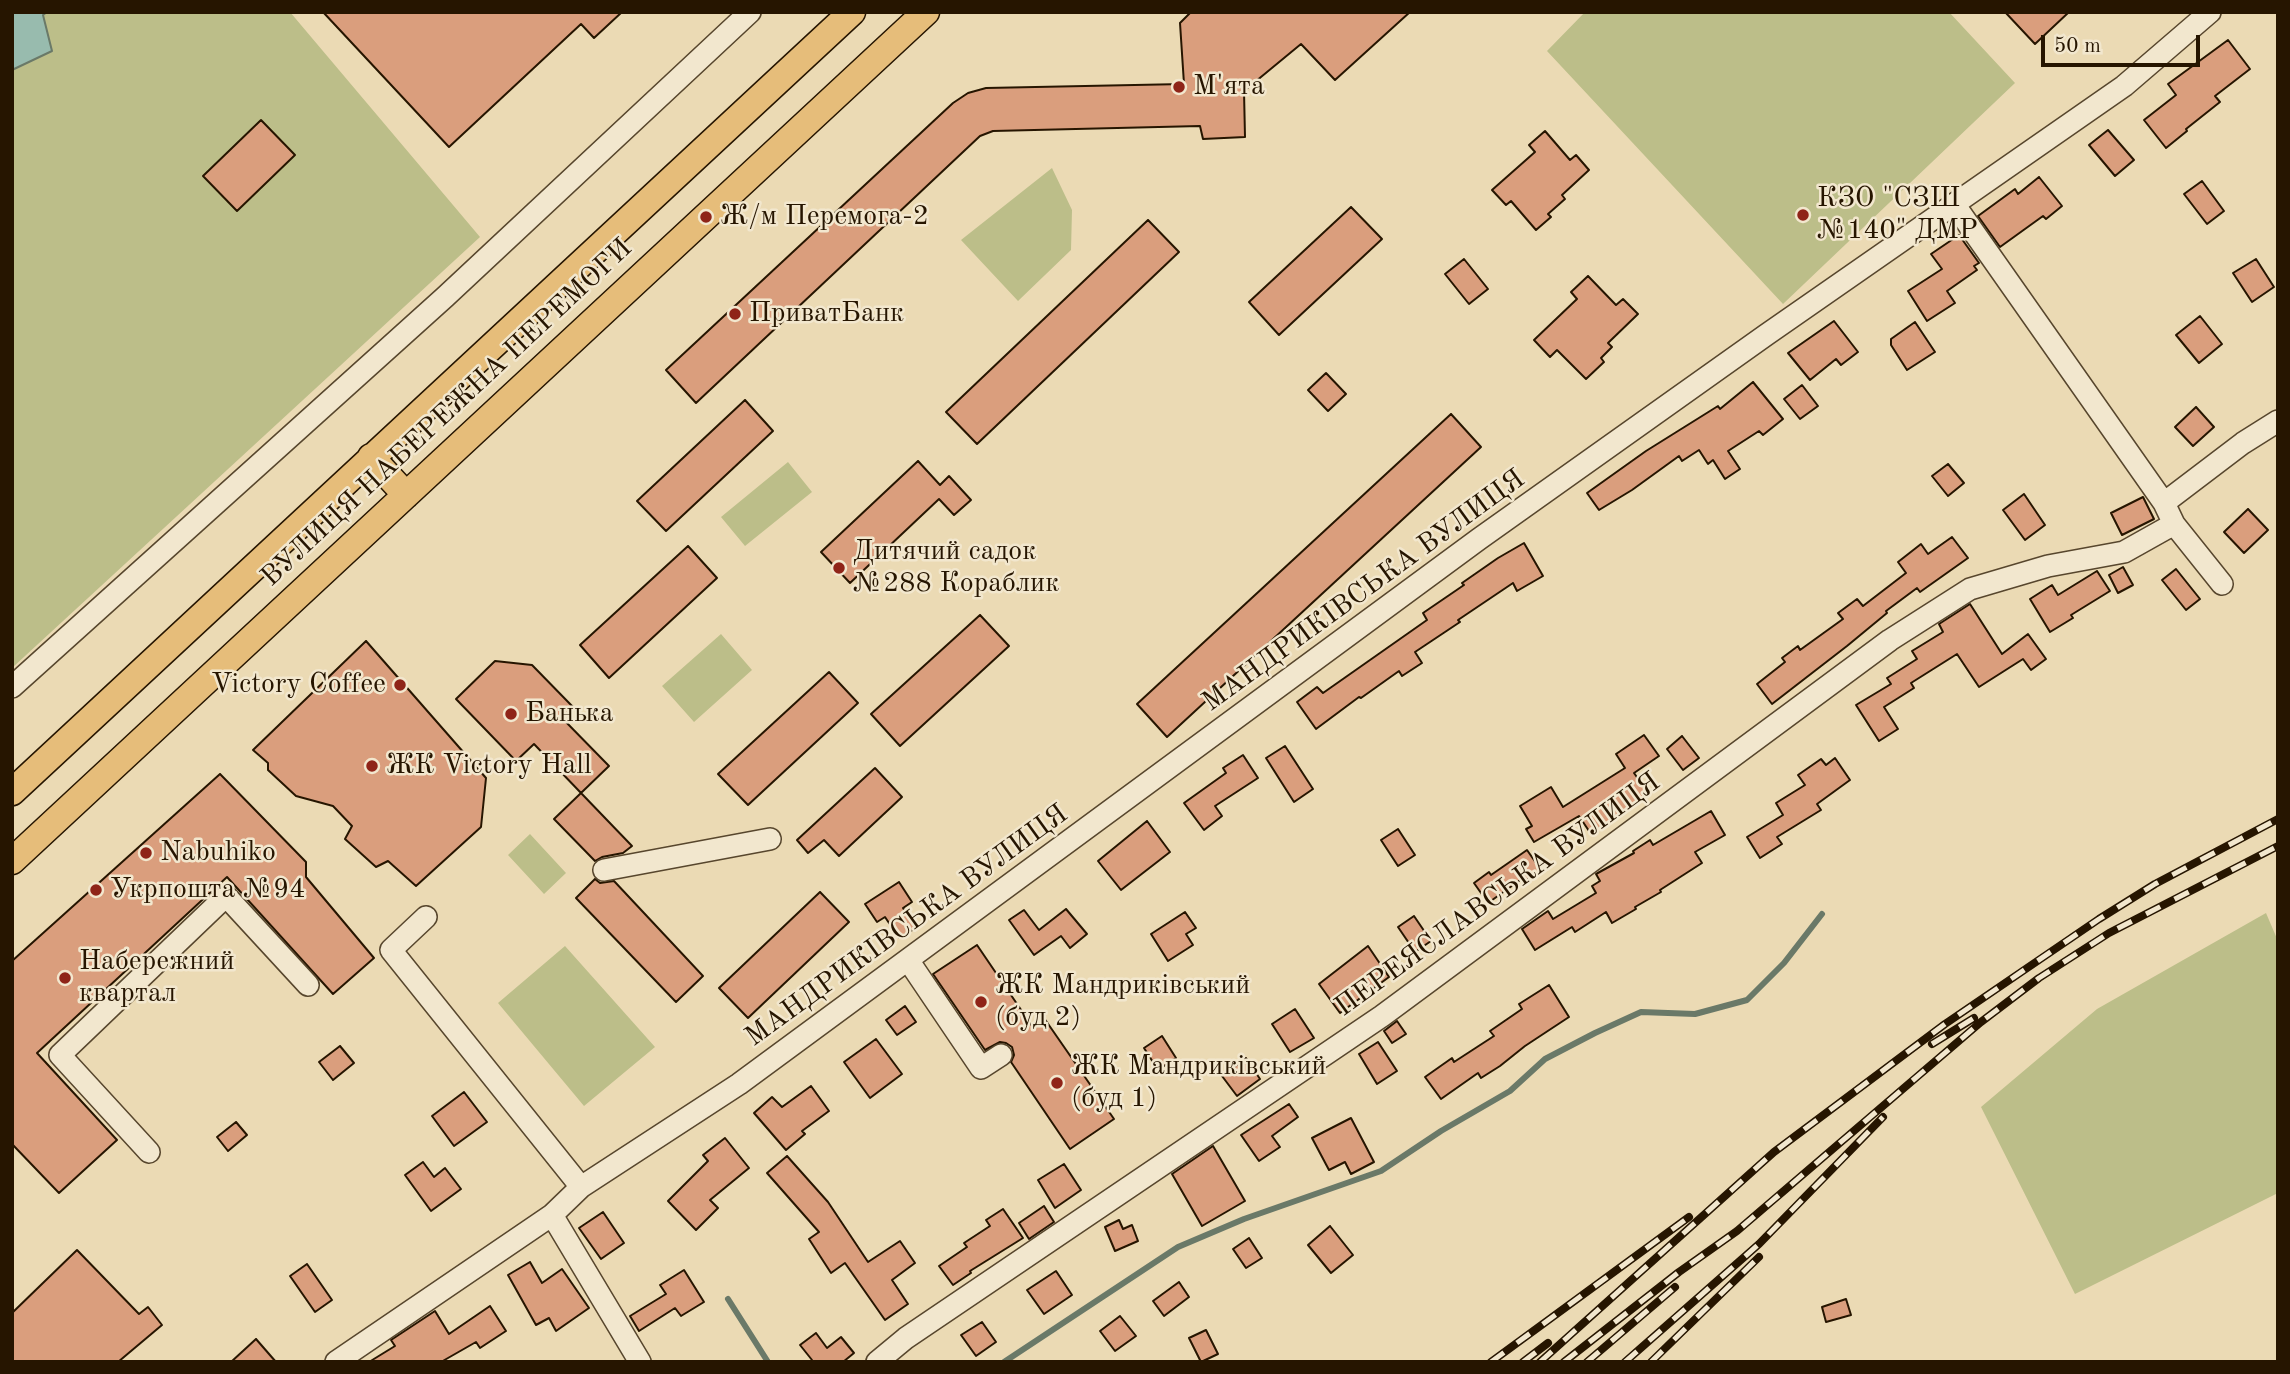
<!DOCTYPE html>
<html>
<head>
<meta charset="utf-8">
<style>
	body { margin:0 }
	#map { position:relative; width:2290px; height:1374px; overflow:hidden; background:#ebdab4; font-family:"Old Standard TT",serif }
	canvas { display:block }
	.frame { position:absolute; inset:0; border:14px solid #261500; pointer-events:none }
	.scale { position:absolute; left:2041px; top:35px; width:159px; height:32px; box-sizing:border-box; border:4px solid #261500; border-top:0; padding-left:9px; font-size:21px; line-height:24px; white-space:nowrap; color:#261500; -webkit-text-stroke:5px #f2e7ce; paint-order:stroke }
</style>
</head>
<body>
<div id="map">
<canvas width="2290" height="1374"></canvas>
<div class="frame"></div>
<div class="scale">50 m</div>
</div>
<script>
const ctx = document.querySelector('canvas').getContext('2d');
ctx.lineJoin = 'round';
function fill(path, color) { ctx.fillStyle = color; ctx.fill(path, 'evenodd'); }
const toPath = rows => new Path2D(rows.map(r => 'M' + r).join(''));
function strokePath(path, color, width, dash) { ctx.strokeStyle = color; ctx.lineWidth = width; ctx.lineCap = dash ? 'butt' : 'round'; ctx.setLineDash(dash || []); ctx.stroke(path); }
function write(font, color, halo, rows, align = 'center') {
  ctx.font = font + ' "Old Standard TT",serif'; ctx.lineWidth = 5; ctx.setLineDash([]); ctx.textBaseline = 'middle'; ctx.strokeStyle = halo; ctx.fillStyle = color; for (const [text, x, y, turn = 0] of rows) {
    ctx.save(); ctx.translate(x, y); ctx.rotate((+turn || 0) * Math.PI / 180); ctx.textAlign = isNaN(turn) ? turn : align; if (halo) ctx.strokeText(text, 0, 0); ctx.fillText(text, 0, 0); ctx.restore();
  }
}
fill(toPath([
	[47,12,290,12,480,237,12,668,12,70,52,51,43,15],
	[1585,12,1949,12,2015,83,1783,304,1547,51],
	[1052,168,1072,210,1071,250,1018,301,961,240],
	[788,462,812,492,745,546,721,517],
	[721,634,752,670,694,722,662,686],
	[530,834,566,873,544,894,508,855],
	[2266,913,2278,941,2278,1193,2075,1294,1981,1107,2097,1009],
	[565,946,655,1047,584,1106,498,1003]
]), '#bcbe89');
const water = toPath([
	[12,12,47,12,43,15,52,51,12,70,12,12]
]);
fill(water, '#98bbae');
strokePath(water, '#6a7968', 2);
strokePath(toPath([
	[728,1299,768,1362],
	[1004,1362,1178,1247,1244,1219,1381,1171,1441,1131,1510,1091,1545,1059,1595,1033,1641,1012,1695,1014,1747,1000,1784,963,1822,914]
]), '#6a7968', 6);
const building = toPath([
	[323,12,622,12,594,38,581,24,449,147,323,12],
	[1191,12,1410,12,1335,80,1301,44,1244,91,1245,137,1203,139,1200,126,993,131,980,136,696,403,666,370,953,103,968,93,986,88,1184,84,1180,23,1191,12],
	[2005,12,2069,12,2035,44,2005,12],
	[2228,40,2250,69,2215,96,2220,102,2186,129,2187,131,2166,148,2144,120,2176,95,2168,84,2228,40],
	[261,120,295,155,237,211,203,176,261,120],
	[2108,130,2134,160,2115,176,2089,145,2108,130],
	[1545,131,1570,160,1576,155,1589,170,1562,195,1565,199,1548,214,1551,217,1536,230,1511,201,1506,205,1492,190,1535,152,1529,145,1545,131],
	[2039,177,2062,206,2046,219,2043,216,2000,247,1978,216,2015,189,2018,194,2039,177],
	[2202,181,2224,211,2207,224,2184,194,2202,181],
	[1351,207,1382,239,1279,335,1249,302,1351,207],
	[1148,220,1179,252,977,444,946,412,1148,220],
	[1959,235,1979,263,1974,266,1977,270,1947,291,1955,303,1927,321,1908,291,1942,269,1931,254,1959,235],
	[1464,259,1488,289,1469,304,1445,274,1464,259],
	[2256,259,2274,287,2252,302,2233,273,2256,259],
	[1588,276,1616,305,1623,299,1638,314,1608,343,1612,347,1601,358,1604,362,1586,379,1557,350,1550,357,1534,340,1577,299,1571,292,1588,276],
	[2200,316,2222,344,2199,363,2176,335,2200,316],
	[1834,321,1858,352,1841,365,1836,359,1810,380,1788,353,1834,321],
	[1915,322,1935,352,1907,370,1891,345,1891,339,1915,322],
	[1326,373,1346,394,1328,411,1308,390,1326,373],
	[1753,382,1783,419,1763,435,1759,431,1728,451,1740,469,1725,479,1713,460,1708,464,1699,450,1682,461,1679,456,1632,490,1599,510,1587,493,1646,451,1718,406,1720,409,1753,382],
	[1802,385,1818,406,1800,419,1784,399,1802,385],
	[745,400,773,431,666,531,637,501,745,400],
	[2196,407,2214,427,2193,446,2175,427,2196,407],
	[1451,414,1481,447,1167,737,1137,704,1451,414],
	[918,461,940,485,949,476,971,500,954,515,939,499,850,583,821,552,918,461],
	[1948,464,1964,483,1948,496,1932,476,1948,464],
	[2024,494,2045,525,2025,540,2003,510,2024,494],
	[2143,497,2154,519,2122,535,2111,513,2143,497],
	[2248,509,2268,530,2244,553,2224,532,2248,509],
	[1952,537,1968,558,1920,592,1917,588,1886,611,1887,613,1847,646,1772,704,1757,684,1785,662,1782,658,1798,646,1800,650,1843,619,1838,613,1857,599,1863,606,1906,573,1898,562,1921,544,1928,554,1952,537],
	[1524,543,1543,576,1517,591,1513,583,1458,620,1460,622,1415,652,1422,663,1402,676,1399,671,1361,698,1359,697,1316,729,1297,702,1317,687,1323,693,1427,620,1423,613,1464,585,1462,583,1498,558,1524,543],
	[688,546,717,578,609,678,580,645,688,546],
	[2123,567,2133,585,2118,593,2109,575,2123,567],
	[2176,569,2200,599,2186,610,2162,580,2176,569],
	[2097,571,2110,591,2071,615,2073,618,2050,632,2030,599,2052,585,2058,595,2097,571],
	[1970,604,2002,654,2028,634,2046,659,2031,670,2023,659,1979,687,1957,654,1911,683,1914,688,1884,707,1898,729,1879,741,1856,705,1891,684,1887,678,1917,659,1912,651,1943,632,1939,624,1970,604],
	[980,615,1009,646,900,746,871,714,980,615],
	[366,641,486,778,481,827,416,886,388,861,376,867,345,839,352,826,333,806,296,796,268,770,268,763,253,750,366,641],
	[495,661,532,665,573,707,562,718,609,766,581,793,534,744,516,761,456,699,495,661],
	[829,672,858,703,748,805,718,774,829,672],
	[1644,735,1659,756,1634,773,1649,794,1591,834,1579,816,1534,842,1526,829,1532,826,1520,806,1551,787,1563,807,1625,768,1616,754,1644,735],
	[1682,736,1699,758,1683,770,1667,749,1682,736],
	[1285,746,1313,789,1294,802,1266,758,1285,746],
	[1243,755,1258,778,1215,806,1222,816,1204,830,1184,803,1226,773,1223,768,1243,755],
	[1835,758,1850,780,1817,804,1821,810,1777,837,1782,844,1760,858,1747,837,1783,815,1776,803,1805,785,1798,775,1821,759,1826,765,1835,758],
	[875,768,902,797,839,856,824,840,808,853,797,840,875,768],
	[220,774,306,862,306,877,374,958,333,994,227,877,37,1053,117,1140,59,1193,12,1144,12,961,220,774],
	[581,793,632,846,623,853,602,857,595,861,554,819,581,793],
	[1711,811,1725,835,1695,852,1702,863,1660,890,1661,892,1635,907,1636,909,1612,923,1606,912,1575,932,1572,927,1535,950,1522,929,1548,911,1553,919,1596,893,1592,886,1600,881,1596,874,1634,853,1633,851,1650,840,1653,845,1711,811],
	[1147,821,1170,852,1121,890,1098,861,1147,821],
	[1398,829,1415,855,1398,866,1381,840,1398,829],
	[1527,850,1541,870,1525,881,1523,878,1488,903,1474,883,1489,872,1491,875,1527,850],
	[595,879,600,883,614,881,703,976,676,1002,576,898,595,879],
	[899,882,912,902,903,908,916,928,899,938,885,917,877,922,865,904,899,882],
	[820,892,849,922,748,1018,719,988,820,892],
	[1066,909,1087,934,1070,948,1061,936,1034,955,1009,920,1024,910,1039,930,1066,909],
	[1185,912,1196,928,1186,934,1193,945,1168,961,1151,934,1185,912],
	[1414,916,1431,941,1415,952,1398,927,1414,916],
	[977,945,1032,1026,1044,1018,1114,1119,1070,1149,1011,1062,1014,1055,1012,1047,1006,1043,1000,1042,985,1050,933,974,977,945],
	[1368,946,1389,977,1340,1013,1319,984,1368,946],
	[1549,985,1569,1017,1525,1046,1500,1066,1481,1078,1478,1073,1441,1099,1425,1077,1452,1058,1454,1062,1494,1036,1490,1031,1522,1009,1519,1004,1549,985],
	[905,1006,916,1022,897,1035,886,1020,905,1006],
	[1295,1009,1314,1038,1290,1052,1272,1024,1295,1009],
	[1397,1021,1406,1034,1392,1043,1384,1031,1397,1021],
	[1162,1036,1176,1058,1158,1070,1144,1048,1162,1036],
	[876,1039,902,1074,870,1098,844,1062,876,1039],
	[1378,1042,1397,1071,1377,1084,1359,1054,1378,1042],
	[340,1046,354,1063,333,1080,319,1062,340,1046],
	[1246,1058,1260,1079,1237,1096,1222,1076,1246,1058],
	[811,1086,829,1111,802,1131,805,1134,786,1150,754,1113,772,1097,782,1107,811,1086],
	[464,1092,487,1122,454,1146,432,1116,464,1092],
	[1289,1104,1298,1117,1272,1136,1280,1147,1259,1161,1241,1135,1289,1104],
	[1351,1118,1374,1162,1351,1174,1345,1162,1329,1170,1312,1138,1351,1118],
	[236,1122,247,1135,228,1151,217,1137,236,1122],
	[725,1138,749,1168,710,1200,718,1208,696,1230,668,1201,708,1161,703,1155,725,1138],
	[1213,1146,1245,1201,1202,1226,1172,1174,1213,1146],
	[787,1156,828,1202,868,1262,900,1241,915,1263,892,1280,908,1304,885,1320,845,1263,831,1273,809,1239,819,1232,767,1173,787,1156],
	[423,1162,434,1177,445,1168,461,1189,431,1211,405,1175,423,1162],
	[1064,1164,1081,1190,1055,1208,1038,1180,1064,1164],
	[1044,1206,1054,1222,1029,1239,1019,1223,1044,1206],
	[1003,1209,1023,1238,970,1271,971,1273,953,1285,939,1266,967,1247,964,1243,990,1226,986,1220,1003,1209],
	[603,1212,624,1243,601,1259,579,1228,603,1212],
	[1119,1220,1123,1229,1132,1225,1138,1241,1115,1251,1105,1227,1119,1220],
	[1330,1226,1353,1255,1331,1273,1308,1245,1330,1226],
	[1249,1238,1262,1258,1246,1268,1233,1249,1249,1238],
	[77,1250,139,1314,148,1307,162,1325,118,1362,12,1362,12,1313,77,1250],
	[530,1262,542,1283,562,1269,589,1308,556,1331,549,1318,536,1325,508,1275,530,1262],
	[307,1264,332,1300,315,1312,290,1276,307,1264],
	[684,1270,704,1302,681,1316,675,1308,639,1331,630,1316,666,1294,660,1285,684,1270],
	[1056,1271,1072,1295,1044,1314,1027,1290,1056,1271],
	[1179,1282,1189,1297,1164,1316,1153,1301,1179,1282],
	[1846,1299,1851,1315,1826,1322,1822,1307,1846,1299],
	[490,1306,506,1331,480,1348,476,1342,441,1362,369,1362,395,1346,391,1340,435,1311,449,1334,490,1306],
	[1120,1316,1136,1336,1115,1351,1100,1331,1120,1316],
	[982,1322,996,1342,976,1356,961,1335,982,1322],
	[1206,1330,1218,1354,1201,1362,1189,1338,1206,1330],
	[816,1333,827,1348,841,1337,854,1353,843,1362,810,1362,812,1360,800,1345,816,1333],
	[256,1339,276,1362,231,1362,256,1339]
]);
fill(building, '#da9e7d');
strokePath(building, '#261500', 2);
const minor = toPath([
	[1954,204,2164,503,2174,524,2222,584],
	[2164,503,2243,443,2278,421],
	[12,687,445,297,750,12],
	[604,870,770,839],
	[426,917,391,950,581,1187],
	[908,960,981,1068,1001,1055],
	[149,1152,60,1055,226,896,308,985],
	[552,1215,640,1362],
	[336,1362,552,1215,581,1187,739,1084,1479,539,1766,335,2124,86,2210,12],
	[877,1362,906,1338,1382,1016,1890,640,1970,589,2048,566,2124,552,2174,524]
]);
const major = toPath([
	[371,457,406,495],
	[12,792,852,12],
	[12,861,926,12]
]);
strokePath(minor, '#57462d', 24);
strokePath(major, '#261500', 29);
strokePath(minor, '#f2e7ce', 21);
strokePath(major, '#e6bd7a', 26);
const rail = toPath([
	[1932,1044,1974,1018],
	[1491,1362,1689,1217],
	[1523,1362,1548,1343],
	[1540,1362,1774,1152,1945,1024,2099,919,2155,884,2278,819],
	[1564,1362,1679,1272,1737,1231,1981,1022,2039,978,2109,933,2278,846],
	[1587,1362,1675,1287],
	[1625,1362,1759,1244,1883,1117],
	[1651,1362,1759,1257]
]);
strokePath(rail, '#261500', 8);
strokePath(rail, '#f2e7ce', 5, [16]);
for (const [x, y, r, color] of [
	[1179,87,7,"#8f2418"],
	[1803,215,7,"#8f2418"],
	[706,217,7,"#8f2418"],
	[735,314,7,"#8f2418"],
	[839,568,7,"#8f2418"],
	[400,685,7,"#8f2418"],
	[511,714,7,"#8f2418"],
	[372,766,7,"#8f2418"],
	[146,853,7,"#8f2418"],
	[96,890,7,"#8f2418"],
	[65,978,7,"#8f2418"],
	[981,1002,7,"#8f2418"],
	[1057,1083,7,"#8f2418"]
]) { const dot = new Path2D(); dot.arc(x, y, r, 0, 2 * Math.PI); ctx.fillStyle = color; ctx.fill(dot); strokePath(dot, '#f2e7ce', 2.5); }
write('28px', '#261500', '#f2e7ce', [
	["М'ята",1193,87],
	["КЗО \"СЗШ",1817,199],
	["№140\" ДМР",1817,231],
	["Ж/м Перемога-2",720,217],
	["ПриватБанк",749,314],
	["Дитячий садок",853,552],
	["№288 Кораблик",853,584],
	["Victory Coffee",386,685,"right"],
	["Банька",525,714],
	["ЖК Victory Hall",386,766],
	["Nabuhiko",160,853],
	["Укрпошта №94",110,890],
	["Набережний",79,962],
	["квартал",79,994],
	["ЖК Мандриківський",995,986],
	["(буд 2)",995,1018],
	["ЖК Мандриківський",1071,1067],
	["(буд 1)",1071,1099]
], 'left');
write('28px', '#261500', '#f2e7ce', [
	["ВУЛИЦЯ НАБЕРЕЖНА ПЕРЕМОГИ",447,413,-43],
	["МАНДРИКІВСЬКА ВУЛИЦЯ",1364,591,-36],
	["ПЕРЕЯСЛАВСЬКА ВУЛИЦЯ",1498,895,-36],
	["МАНДРИКІВСЬКА ВУЛИЦЯ",907,926,-36]
]);
</script>
</body>
</html>
